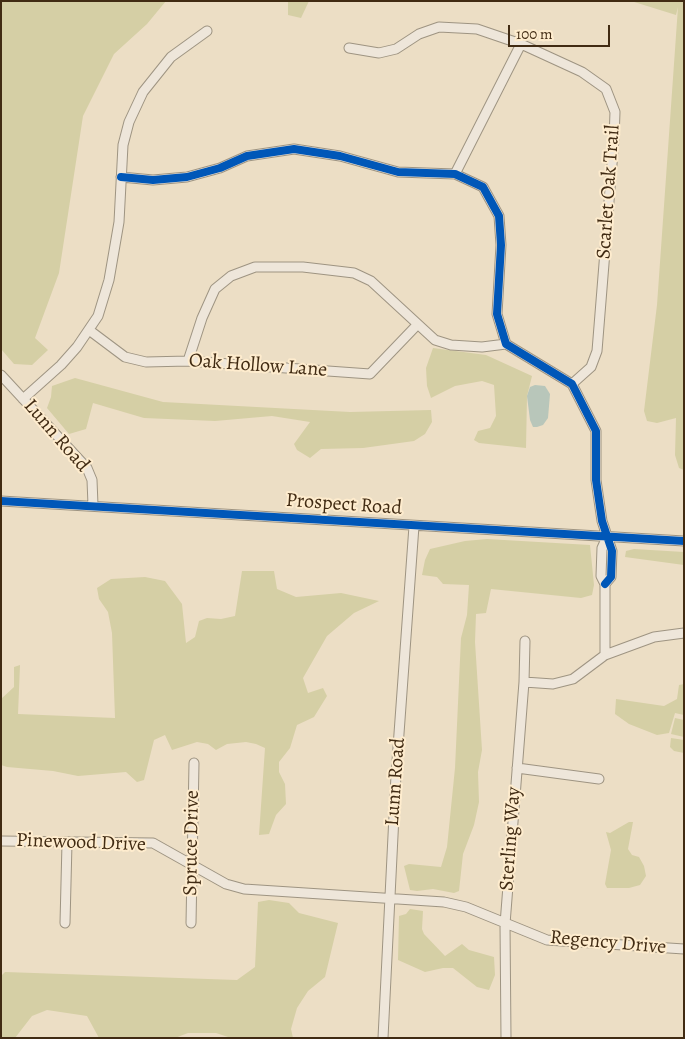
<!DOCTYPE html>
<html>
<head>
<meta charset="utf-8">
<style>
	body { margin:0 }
	#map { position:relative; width:685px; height:1039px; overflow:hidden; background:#ecdec5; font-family:Alegreya,serif }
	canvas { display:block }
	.frame { position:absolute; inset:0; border:2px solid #412b13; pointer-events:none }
	.scale { position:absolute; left:508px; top:25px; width:102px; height:22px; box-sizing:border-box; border:2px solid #412b13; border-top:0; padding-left:6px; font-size:15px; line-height:18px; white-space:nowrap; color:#412b13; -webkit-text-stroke:4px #feecce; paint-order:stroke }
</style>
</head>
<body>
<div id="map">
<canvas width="685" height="1039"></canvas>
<div class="frame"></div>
<div class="scale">100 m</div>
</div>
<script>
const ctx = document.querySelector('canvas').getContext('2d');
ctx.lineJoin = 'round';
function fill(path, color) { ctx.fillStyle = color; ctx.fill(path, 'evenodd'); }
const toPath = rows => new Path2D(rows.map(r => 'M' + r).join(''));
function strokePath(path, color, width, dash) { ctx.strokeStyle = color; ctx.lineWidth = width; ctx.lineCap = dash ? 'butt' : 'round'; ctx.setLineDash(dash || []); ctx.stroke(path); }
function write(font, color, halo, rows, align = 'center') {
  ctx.font = font + ' Alegreya,serif'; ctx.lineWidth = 4; ctx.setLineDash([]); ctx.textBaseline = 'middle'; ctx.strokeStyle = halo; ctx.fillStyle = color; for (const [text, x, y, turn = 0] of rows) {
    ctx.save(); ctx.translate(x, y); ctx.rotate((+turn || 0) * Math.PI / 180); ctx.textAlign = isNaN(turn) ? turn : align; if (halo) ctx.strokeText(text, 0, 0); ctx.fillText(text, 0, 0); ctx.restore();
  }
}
fill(toPath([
	[1,1,166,1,147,24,114,54,83,116,59,273,35,338,48,350,32,365,14,364,1,349],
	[288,1,309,1,301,18,288,15],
	[631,1,684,2,684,470,679,468,675,455,676,418,657,423,647,421,644,411,657,305,678,7,676,15],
	[433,348,486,355,532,376,527,396,526,448,479,443,474,440,478,431,490,428,496,416,494,385,482,381,455,386,431,398,427,386,426,368],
	[75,378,163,402,350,412,431,410,432,422,425,434,414,441,363,448,321,449,310,458,297,450,294,444,310,422,272,416,215,421,144,418,93,403,86,429,69,434,47,408,51,397,52,386],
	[487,539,590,545,594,585,592,595,581,598,491,589,486,613,476,614,475,642,482,750,478,772,479,802,474,825,463,854,459,891,454,893,433,889,417,891,410,890,404,866,409,864,441,867,447,847,455,768,461,638,467,615,469,585,443,584,437,577,422,575,425,560,430,549,465,541],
	[634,549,684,552,684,565,625,557,626,551],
	[242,571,274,571,277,589,296,597,341,593,379,601,354,613,327,636,303,678,308,693,323,688,327,696,314,717,297,725,290,748,279,762,279,772,285,784,286,804,276,815,269,834,259,835,265,748,256,744,246,742,227,744,216,750,208,744,197,742,172,750,165,735,154,740,144,780,137,782,126,772,78,776,53,771,7,767,1,765,1,699,14,687,14,667,20,665,18,714,115,718,112,633,108,612,99,599,97,588,111,579,145,577,165,581,182,604,186,643,195,637,199,621,207,618,221,619,235,616],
	[684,684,684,715,675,713,669,733,657,735,629,724,615,714,616,699,664,706,677,699,679,685],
	[675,718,684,720,684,737,671,734],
	[671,738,684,740,684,753,674,751,670,747],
	[629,822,633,822,628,849,632,855,639,857,644,866,646,876,640,885,629,888,607,888,605,884,611,850,606,832,610,833],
	[269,900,289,903,299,913,338,923,325,977,308,991,297,1008,291,1029,293,1038,231,1038,216,1033,188,1033,175,1038,99,1038,87,1016,47,1010,32,1016,15,1038,1,1038,1,976,5,972,237,980,255,967,258,902],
	[410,909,423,911,422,929,424,934,445,956,462,944,469,950,494,957,495,975,489,990,477,987,453,968,443,968,425,972,398,960,399,916,406,914]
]), '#d5cfa5');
fill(toPath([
	[535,385,545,386,550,394,548,418,543,425,537,427,533,427,530,420,527,396,530,387]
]), '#b8c6ba');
const minor = toPath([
	[349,48,379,53,396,49,419,34,439,27,477,29,521,44,582,72,606,89,615,112,614,139,597,351,591,367,572,384],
	[455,174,521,44],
	[121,177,153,180,187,177,220,168,247,156,294,149,340,156,398,172,455,174,483,187,499,216,501,245,497,314,506,344,572,384,596,431,596,480,602,521,612,551,611,577,605,584],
	[89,330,125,357,146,362,188,361,370,374,417,325],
	[188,361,202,318,215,289,231,276,255,267,303,267,354,273,371,281,435,340,451,345,482,347,506,344],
	[1,375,87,468,92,480,93,505],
	[23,399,61,365,77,347,98,316,109,280,119,222,123,145,129,122,143,92,171,57,207,31],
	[1,501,684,541],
	[605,655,605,584,601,576,602,548,607,537],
	[524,682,553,684,573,679,605,655,654,637,684,633],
	[517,768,599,779],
	[1,841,153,843,226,884,244,889,444,902,466,907,547,940,684,949],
	[65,923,67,843],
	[191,923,194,763],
	[383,1038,396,775,414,526],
	[506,1038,505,924,524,682,525,641]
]);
strokePath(minor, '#9e9482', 11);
strokePath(minor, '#eee6da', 9);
strokePath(toPath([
	[121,177,153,180,187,177,220,168,247,156,294,149,340,156,398,172,455,174,483,187,499,216,501,245,497,314,506,344,572,384,596,431,596,480,602,521,612,551,611,577,605,584],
	[1,501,684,541]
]), '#0057b8', 8);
write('20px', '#412b13', '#feecce', [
	["Scarlet Oak Trail",609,192,-86],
	["Oak Hollow Lane",258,366,4],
	["Lunn Road",56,436,49],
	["Prospect Road",344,505,4],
	["Lunn Road",396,782,-86],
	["Sterling Way",511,839,-86],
	["Pinewood Drive",81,843,2],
	["Spruce Drive",192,843,-89],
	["Regency Drive",608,943,5]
]);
</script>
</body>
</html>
